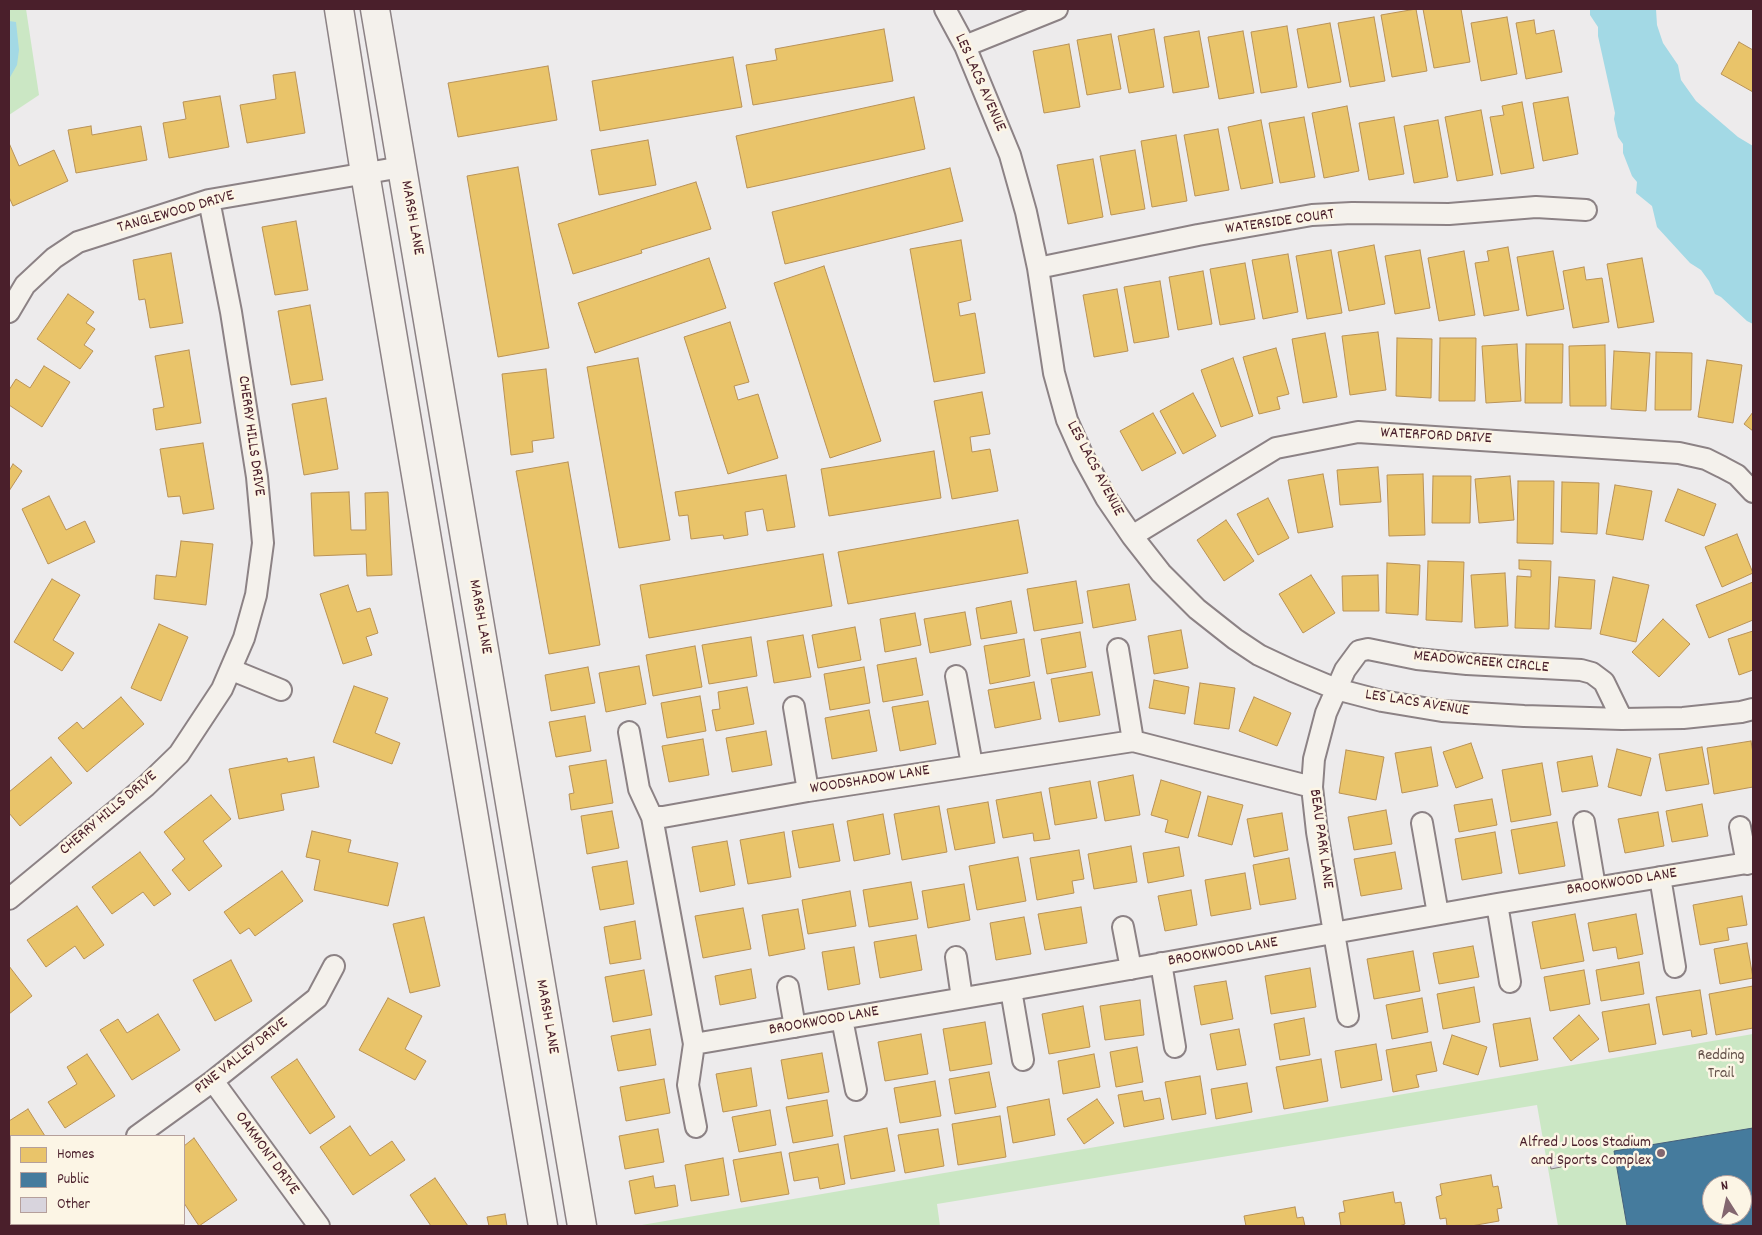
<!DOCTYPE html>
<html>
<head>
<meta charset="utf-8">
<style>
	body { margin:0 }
	#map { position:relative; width:1762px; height:1235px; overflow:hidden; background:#edebec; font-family:Dekko,sans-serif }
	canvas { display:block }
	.frame { position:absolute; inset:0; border:10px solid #4a1f2b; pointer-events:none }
	.legend { position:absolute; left:10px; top:1135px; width:175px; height:90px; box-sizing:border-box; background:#fcf5e5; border:1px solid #b59f9b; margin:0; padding:6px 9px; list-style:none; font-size:15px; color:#4a1f2b }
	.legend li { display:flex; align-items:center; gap:10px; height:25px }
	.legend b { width:25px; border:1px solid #b59f9b }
	.north { position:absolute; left:1702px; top:1175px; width:50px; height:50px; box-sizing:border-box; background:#fcf5e5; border:1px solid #b59f9b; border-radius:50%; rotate:350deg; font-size:14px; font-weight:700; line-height:20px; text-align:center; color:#4a1f2b }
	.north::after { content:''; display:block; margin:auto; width:18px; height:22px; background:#83666f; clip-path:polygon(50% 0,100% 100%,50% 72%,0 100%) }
</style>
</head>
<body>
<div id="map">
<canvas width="1762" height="1235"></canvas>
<div class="frame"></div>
<ul class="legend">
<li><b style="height:14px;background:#e9c46a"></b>Homes</li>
<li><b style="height:14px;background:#457b9d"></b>Public</li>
<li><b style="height:14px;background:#d8d4dd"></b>Other</li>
</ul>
<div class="north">N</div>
</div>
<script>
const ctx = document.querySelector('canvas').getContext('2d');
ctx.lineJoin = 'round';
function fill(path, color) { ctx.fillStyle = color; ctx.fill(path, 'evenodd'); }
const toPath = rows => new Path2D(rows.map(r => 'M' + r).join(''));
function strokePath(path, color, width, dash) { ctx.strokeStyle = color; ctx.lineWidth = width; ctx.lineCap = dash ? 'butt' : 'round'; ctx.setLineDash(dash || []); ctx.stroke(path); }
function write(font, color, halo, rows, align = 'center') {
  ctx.font = font + ' Dekko,sans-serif'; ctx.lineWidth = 5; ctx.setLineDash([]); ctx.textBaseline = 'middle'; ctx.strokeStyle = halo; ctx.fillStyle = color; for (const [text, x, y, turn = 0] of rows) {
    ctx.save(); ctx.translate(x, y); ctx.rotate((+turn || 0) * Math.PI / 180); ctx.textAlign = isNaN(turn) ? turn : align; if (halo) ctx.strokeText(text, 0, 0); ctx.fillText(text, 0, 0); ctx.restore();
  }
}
fill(toPath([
	[9,9,26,9,39,95,9,115],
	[1753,1034,1753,1226,1558,1226,1537,1105,937,1204,940,1226,636,1226],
	[1712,1185,1742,1185,1742,1215,1712,1215]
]), '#cbe7c4');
fill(toPath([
	[1590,9,1656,9,1657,25,1663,43,1678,65,1681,80,1696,101,1738,137,1753,146,1753,324,1747,321,1721,297,1715,294,1709,281,1701,270,1690,263,1657,227,1652,206,1636,193,1637,182,1632,176,1623,153,1623,144,1618,137,1614,119,1615,113,1598,36,1598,27,1590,15],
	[9,21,16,22,19,50,17,65,9,79]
]), '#a3d9e5');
const homes = toPath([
	[1416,9,1427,71,1392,77,1381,15,1416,9],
	[1423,9,1461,9,1470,62,1434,68,1423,9],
	[1374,17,1385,81,1350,87,1338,23,1374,17],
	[1507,17,1517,74,1481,81,1471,23,1507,17],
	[1534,20,1536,34,1554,30,1562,72,1526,79,1516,23,1534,20],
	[1330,23,1341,82,1308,88,1297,29,1330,23],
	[1287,26,1297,87,1261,93,1251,32,1287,26],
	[884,29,893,81,753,105,746,65,777,60,775,49,884,29],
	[1154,29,1164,87,1129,93,1118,36,1154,29],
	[1199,31,1209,87,1173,93,1164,37,1199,31],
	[1243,31,1254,93,1219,99,1208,37,1243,31],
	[1111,34,1121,89,1087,95,1077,40,1111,34],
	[1739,42,1753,50,1753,92,1721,74,1739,42],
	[1069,44,1080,107,1044,113,1033,51,1069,44],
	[733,57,742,107,600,131,592,81,733,57],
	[548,66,557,120,458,137,448,83,548,66],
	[295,72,305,133,247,143,240,105,276,99,273,75,295,72],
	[220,96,229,147,169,158,163,123,186,119,183,102,220,96],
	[914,97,925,149,747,188,736,136,914,97],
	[1568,97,1578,154,1543,161,1533,103,1568,97],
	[1522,102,1534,168,1501,174,1490,117,1504,115,1502,106,1522,102],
	[1347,106,1359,171,1324,178,1312,113,1347,106],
	[1481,110,1493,175,1457,181,1445,117,1481,110],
	[1304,117,1315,177,1280,183,1269,123,1304,117],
	[1394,117,1404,174,1369,180,1359,123,1394,117],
	[1261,120,1273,183,1241,189,1228,127,1261,120],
	[1438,120,1448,177,1414,183,1404,126,1438,120],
	[91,126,92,135,141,126,147,160,76,173,68,130,91,126],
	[1218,129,1229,190,1195,196,1184,135,1218,129],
	[1176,135,1187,201,1152,207,1141,141,1176,135],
	[648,140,656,185,599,195,591,150,648,140],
	[9,143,19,166,54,150,68,181,13,206,9,197,9,143],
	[1135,150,1145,209,1111,215,1100,156,1135,150],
	[1093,159,1103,217,1068,224,1057,165,1093,159],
	[518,167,549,348,498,357,467,176,518,167],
	[950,168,963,221,785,264,772,212,950,168],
	[696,182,711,229,641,250,642,253,573,274,558,224,696,182],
	[296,221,308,290,275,295,262,227,296,221],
	[961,240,971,300,958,303,960,316,975,313,985,373,934,382,910,249,961,240],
	[1374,245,1385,304,1349,311,1338,252,1374,245],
	[1508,247,1519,310,1484,316,1475,263,1489,261,1487,251,1508,247],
	[1331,250,1342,313,1307,319,1296,256,1331,250],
	[1420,250,1430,308,1395,314,1385,256,1420,250],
	[1464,251,1475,315,1439,321,1428,258,1464,251],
	[1553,251,1564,309,1527,316,1517,257,1553,251],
	[171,253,183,323,150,328,145,299,139,300,133,260,171,253],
	[1288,254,1298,312,1263,319,1252,260,1288,254],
	[709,258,726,308,595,353,578,303,709,258],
	[1642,258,1654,322,1618,328,1607,264,1642,258],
	[1245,263,1255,319,1220,325,1210,269,1245,263],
	[824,266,881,441,830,458,774,283,824,266],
	[1584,267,1586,280,1602,278,1609,322,1573,328,1563,271,1584,267],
	[1203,271,1212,324,1178,330,1169,277,1203,271],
	[1160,281,1169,337,1134,343,1124,287,1160,281],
	[1117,289,1128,351,1094,357,1083,295,1117,289],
	[68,294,94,312,86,323,95,329,84,345,93,351,80,369,37,339,68,294],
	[310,305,323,380,291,385,278,311,310,305],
	[730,322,749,382,734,386,738,400,758,394,778,458,728,474,684,337,730,322],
	[1378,332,1386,390,1350,395,1342,336,1378,332],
	[1325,333,1337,397,1303,403,1292,339,1325,333],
	[1397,338,1432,339,1431,398,1396,396,1397,338],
	[1440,338,1476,338,1475,401,1439,401,1440,338],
	[1517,344,1521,401,1486,403,1482,346,1517,344],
	[1526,344,1563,344,1562,403,1525,403,1526,344],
	[1605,345,1606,406,1570,406,1569,346,1605,345],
	[1276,348,1289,394,1277,397,1280,409,1259,414,1243,357,1276,348],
	[189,350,201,423,156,430,153,409,164,407,155,356,189,350],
	[1614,351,1650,353,1646,411,1611,409,1614,351],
	[1656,352,1692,353,1691,410,1655,410,1656,352],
	[638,358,670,540,619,548,587,367,638,358],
	[1233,358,1253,416,1221,427,1201,370,1233,358],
	[1707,360,1742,365,1733,423,1698,417,1707,360],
	[44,366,70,382,42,427,9,405,9,390,16,379,30,388,44,366],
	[546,369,554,438,532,441,533,452,511,455,502,374,546,369],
	[982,392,990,434,970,437,972,452,990,449,998,491,952,499,934,401,982,392],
	[1193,393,1216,436,1183,454,1160,411,1193,393],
	[326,398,338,469,304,475,292,404,326,398],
	[1753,412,1753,431,1744,424,1753,412],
	[1153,413,1176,453,1142,471,1120,431,1153,413],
	[203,443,214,509,183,514,180,496,168,497,160,449,203,443],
	[934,451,941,498,829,516,821,469,934,451],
	[568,462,600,645,549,654,516,471,568,462],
	[13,464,22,471,9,491,9,471,13,464],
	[1378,467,1381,502,1340,505,1337,470,1378,467],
	[1323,474,1333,527,1298,533,1288,480,1323,474],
	[1423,474,1425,535,1389,536,1387,475,1423,474],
	[786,475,795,527,767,531,763,509,745,512,748,535,724,539,723,535,691,539,688,515,679,516,675,492,786,475],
	[1433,476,1471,476,1470,523,1432,523,1433,476],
	[1510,476,1514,520,1479,523,1475,479,1510,476],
	[1518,481,1554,481,1553,544,1517,543,1518,481],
	[1562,482,1599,483,1597,534,1561,532,1562,482],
	[1615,485,1652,491,1643,540,1606,534,1615,485],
	[1678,489,1716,504,1704,536,1665,521,1678,489],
	[349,492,351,530,366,530,365,493,388,492,392,575,367,576,366,554,314,556,311,493,349,492],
	[49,496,66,530,85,521,95,542,48,564,22,509,49,496],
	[1268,498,1289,538,1258,555,1237,514,1268,498],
	[1018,520,1028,573,848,604,838,552,1018,520],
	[1226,520,1254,561,1224,581,1197,540,1226,520],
	[1737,534,1753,573,1722,587,1705,547,1737,534],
	[181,541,213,544,206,605,154,599,156,575,176,577,181,541],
	[823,554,832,606,649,638,640,585,823,554],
	[1519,560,1551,561,1549,629,1515,628,1517,576,1531,577,1531,570,1519,569,1519,560],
	[1428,561,1464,562,1462,622,1426,620,1428,561],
	[1387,563,1420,565,1418,615,1386,613,1387,563],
	[1505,573,1508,626,1475,628,1471,575,1505,573],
	[1311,575,1335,613,1303,633,1279,594,1311,575],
	[1378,575,1379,611,1343,611,1342,576,1378,575],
	[1559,577,1595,580,1591,629,1555,627,1559,577],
	[1613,577,1649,585,1636,642,1600,634,1613,577],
	[52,579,80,595,53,640,74,653,62,671,14,642,52,579],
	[1076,581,1083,623,1034,631,1027,589,1076,581],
	[1753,582,1753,620,1709,638,1696,605,1753,582],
	[1129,584,1136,620,1093,628,1087,591,1129,584],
	[348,585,357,612,370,608,378,633,366,637,372,655,343,664,320,594,348,585],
	[1011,601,1017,633,981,639,976,608,1011,601],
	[965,612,971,645,930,653,924,619,965,612],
	[915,613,921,645,885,652,880,619,915,613],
	[1663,619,1690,644,1659,677,1632,652,1663,619],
	[159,624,188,637,161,701,131,688,159,624],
	[855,627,861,660,818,668,812,635,855,627],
	[1181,630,1188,668,1154,674,1148,636,1181,630],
	[1753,631,1753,670,1739,675,1728,639,1753,631],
	[1080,632,1086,667,1047,674,1041,639,1080,632],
	[803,635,811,677,774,683,767,641,803,635],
	[751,637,757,676,709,684,702,645,751,637],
	[1024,639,1030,676,990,684,984,646,1024,639],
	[695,646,702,687,653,696,646,655,695,646],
	[916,658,923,695,883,702,877,665,916,658],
	[639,666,646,704,606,712,599,673,639,666],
	[588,667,595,703,551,711,545,675,588,667],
	[864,667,870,703,830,710,824,674,864,667],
	[1092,672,1100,715,1059,722,1051,679,1092,672],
	[1154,680,1189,687,1185,714,1149,708,1154,680],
	[1034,682,1041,719,995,728,988,690,1034,682],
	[1200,683,1235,688,1229,729,1194,724,1200,683],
	[354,686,388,698,375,733,400,743,392,764,333,742,354,686],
	[747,687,754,724,716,731,712,710,720,709,718,692,747,687],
	[700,696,706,731,667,738,661,703,700,696],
	[121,697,144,724,87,772,58,738,77,722,83,729,121,697],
	[1254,697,1291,713,1277,746,1239,731,1254,697],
	[928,701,936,744,900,751,892,707,928,701],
	[869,710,877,751,832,759,825,718,869,710],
	[585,716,591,751,556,757,549,722,585,716],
	[766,731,772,765,732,772,726,738,766,731],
	[703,739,709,775,669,782,662,746,703,739],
	[1751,741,1753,753,1753,787,1714,794,1707,748,1751,741],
	[1471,743,1483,778,1456,788,1443,752,1471,743],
	[1431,747,1438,786,1402,793,1395,753,1431,747],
	[1702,747,1709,784,1666,791,1659,754,1702,747],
	[1617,749,1651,758,1641,796,1608,787,1617,749],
	[1346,750,1384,757,1376,800,1339,793,1346,750],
	[1592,756,1598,786,1562,792,1557,762,1592,756],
	[51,757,72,783,20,826,9,813,9,792,51,757],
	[314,757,319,787,281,794,284,810,239,819,229,769,287,758,288,762,314,757],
	[606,760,613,803,571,810,569,794,574,793,569,766,606,760],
	[1542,763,1551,815,1511,822,1502,770,1542,763],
	[1133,775,1140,815,1105,821,1098,782,1133,775],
	[1161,780,1201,792,1188,838,1165,832,1168,820,1151,815,1161,780],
	[1090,781,1097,818,1055,825,1049,788,1090,781],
	[1041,792,1050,839,1034,841,1033,833,1003,838,996,800,1041,792],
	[211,795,231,819,203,841,222,866,189,891,172,870,185,859,164,832,211,795],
	[1208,796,1243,805,1232,845,1198,836,1208,796],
	[1492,799,1497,825,1459,832,1454,805,1492,799],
	[988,802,995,843,955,850,947,809,988,802],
	[1702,804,1708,836,1672,842,1666,811,1702,804],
	[939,806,947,852,902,860,894,814,939,806],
	[1386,810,1392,844,1354,850,1348,817,1386,810],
	[612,811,619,848,587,854,581,816,612,811],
	[1658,812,1664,846,1625,853,1618,819,1658,812],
	[1282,813,1288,850,1254,857,1247,819,1282,813],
	[883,814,890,854,854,861,847,821,883,814],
	[1557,822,1565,866,1519,874,1511,830,1557,822],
	[833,824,840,861,799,868,792,831,833,824],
	[312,831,351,840,348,852,398,863,388,906,314,890,320,860,306,857,312,831],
	[784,832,791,877,748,884,740,840,784,832],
	[1495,832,1502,873,1462,880,1455,839,1495,832],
	[727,841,735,885,700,892,692,847,727,841],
	[1131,846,1137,882,1094,889,1088,854,1131,846],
	[1179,847,1184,876,1148,883,1143,853,1179,847],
	[1079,850,1084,879,1072,881,1074,893,1037,900,1030,858,1079,850],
	[140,852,171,894,154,906,143,892,112,914,92,887,140,852],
	[1395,852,1402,889,1361,896,1354,859,1395,852],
	[1018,857,1026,901,977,910,969,866,1018,857],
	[1289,858,1296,899,1260,905,1253,865,1289,858],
	[627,861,634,904,600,910,592,867,627,861],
	[282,871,303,901,255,936,249,928,240,934,224,912,282,871],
	[1245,873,1251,909,1211,916,1205,880,1245,873],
	[911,882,918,919,869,927,863,890,911,882],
	[964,884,970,920,928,928,922,891,964,884],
	[1191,890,1197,925,1165,931,1158,896,1191,890],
	[850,891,856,926,808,934,802,900,850,891],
	[1742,896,1747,925,1727,928,1729,940,1700,945,1693,905,1742,896],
	[77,906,104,945,84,959,75,946,46,967,27,940,77,906],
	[1081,907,1087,943,1045,950,1038,914,1081,907],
	[743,908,751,949,703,958,695,916,743,908],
	[798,909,805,949,769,956,762,915,798,909],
	[1575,914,1584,961,1541,969,1532,922,1575,914],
	[1636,914,1643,954,1618,959,1616,947,1593,951,1588,923,1636,914],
	[424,917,440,986,410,993,393,924,424,917],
	[1024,917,1031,954,996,960,990,923,1024,917],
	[635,921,641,959,610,964,604,927,635,921],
	[916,935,922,970,880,978,874,942,916,935],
	[1747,943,1753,978,1720,984,1714,949,1747,943],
	[1473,946,1479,977,1439,984,1433,953,1473,946],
	[854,947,860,984,828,990,822,952,854,947],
	[1413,951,1420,991,1374,999,1367,959,1413,951],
	[231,960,252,1001,215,1021,193,980,231,960],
	[1639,962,1644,994,1601,1001,1596,970,1639,962],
	[9,966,32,996,9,1014,9,966],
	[1310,968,1316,1007,1271,1014,1265,976,1310,968],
	[751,969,756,998,720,1005,715,976,751,969],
	[644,970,652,1015,613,1022,605,977,644,970],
	[1584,970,1590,1004,1550,1011,1544,977,1584,970],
	[1226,981,1233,1019,1201,1025,1194,986,1226,981],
	[1753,986,1753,1028,1716,1035,1709,994,1753,986],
	[1474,987,1480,1022,1443,1029,1437,994,1474,987],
	[1700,990,1707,1034,1692,1037,1691,1030,1663,1035,1656,997,1700,990],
	[388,998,422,1016,405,1049,426,1061,415,1080,359,1050,388,998],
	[1422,998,1428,1032,1392,1039,1386,1005,1422,998],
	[1140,1000,1144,1035,1105,1040,1100,1006,1140,1000],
	[1649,1004,1656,1044,1609,1052,1602,1012,1649,1004],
	[1083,1006,1090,1047,1049,1054,1042,1014,1083,1006],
	[158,1014,180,1050,132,1080,100,1030,118,1019,127,1033,158,1014],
	[1579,1015,1599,1039,1571,1061,1553,1038,1579,1015],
	[1304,1018,1310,1055,1280,1060,1274,1024,1304,1018],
	[1530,1018,1538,1060,1500,1067,1493,1024,1530,1018],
	[985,1022,992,1064,950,1071,943,1029,985,1022],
	[650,1029,656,1065,618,1071,611,1036,650,1029],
	[1239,1029,1246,1065,1217,1070,1210,1034,1239,1029],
	[921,1034,928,1074,885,1081,878,1042,921,1034],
	[1452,1035,1487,1047,1478,1075,1443,1064,1452,1035],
	[1431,1042,1437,1071,1416,1075,1419,1087,1393,1092,1386,1050,1431,1042],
	[1376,1044,1382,1080,1341,1088,1335,1051,1376,1044],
	[1137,1047,1143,1082,1116,1087,1110,1052,1137,1047],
	[822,1053,829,1092,788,1099,781,1060,822,1053],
	[87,1054,115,1096,65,1128,48,1102,77,1084,67,1067,87,1054],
	[1094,1054,1100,1087,1063,1094,1058,1061,1094,1054],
	[297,1059,335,1117,310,1134,271,1077,297,1059],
	[1321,1059,1328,1101,1284,1109,1276,1067,1321,1059],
	[751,1068,757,1106,723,1112,716,1074,751,1068],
	[989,1072,996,1107,955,1114,949,1079,989,1072],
	[1200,1076,1206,1114,1172,1120,1165,1082,1200,1076],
	[664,1079,670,1113,626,1121,620,1087,664,1079],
	[935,1081,941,1116,900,1123,894,1088,935,1081],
	[1247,1083,1252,1112,1216,1119,1211,1089,1247,1083],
	[1142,1091,1144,1101,1160,1098,1164,1119,1124,1127,1118,1095,1142,1091],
	[1049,1099,1055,1135,1013,1143,1007,1107,1049,1099],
	[1097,1099,1114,1123,1084,1144,1067,1119,1097,1099],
	[827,1100,833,1136,793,1143,786,1107,827,1100],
	[28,1109,45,1136,11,1136,11,1167,9,1169,9,1121,28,1109],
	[770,1110,776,1145,739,1152,732,1117,770,1110],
	[1000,1116,1006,1157,958,1165,952,1124,1000,1116],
	[350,1126,370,1156,392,1141,405,1160,353,1195,320,1147,350,1126],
	[887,1128,895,1171,851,1179,844,1136,887,1128],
	[658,1129,664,1162,625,1169,619,1136,658,1129],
	[938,1129,944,1166,905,1173,898,1135,938,1129],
	[194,1138,237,1200,199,1226,184,1203,184,1146,194,1138],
	[838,1144,845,1184,820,1189,818,1177,794,1181,789,1153,838,1144],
	[781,1152,789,1194,741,1202,733,1160,781,1152],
	[723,1158,729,1195,691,1201,685,1165,723,1158],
	[1491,1175,1493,1187,1498,1186,1502,1208,1497,1209,1499,1221,1471,1226,1447,1226,1446,1218,1440,1219,1436,1197,1442,1195,1440,1184,1491,1175],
	[653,1176,655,1188,675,1185,678,1206,635,1214,629,1181,653,1176],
	[435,1178,468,1226,431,1226,410,1195,435,1178],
	[1393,1192,1395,1203,1401,1202,1405,1224,1399,1226,1341,1226,1339,1213,1345,1212,1343,1201,1393,1192],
	[1295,1207,1297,1218,1303,1217,1305,1226,1246,1226,1244,1216,1295,1207],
	[505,1214,507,1226,489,1226,487,1217,505,1214],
	[74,1224,114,1224,110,1226,70,1226,74,1224]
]);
fill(homes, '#e9c46a');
strokePath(homes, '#b99257', 1);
const public = toPath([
	[1753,1128,1753,1226,1627,1226,1614,1151,1753,1128],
	[1712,1185,1742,1185,1742,1215,1712,1215,1712,1185]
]);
fill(public, '#457b9d');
strokePath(public, '#465f7b', 1);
const building = toPath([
	[1560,1157,1561,1167,1551,1169,1549,1158,1560,1157]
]);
fill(building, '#d8d4dd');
strokePath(building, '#8c8285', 1);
const street = toPath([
	[945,9,965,46,1010,155,1026,212,1038,268,1054,373,1067,420,1083,456,1106,498,1132,536,1161,573,1197,609,1235,639,1259,655,1293,671,1336,689,1382,701,1442,711,1524,716,1622,719,1683,718,1741,712,1753,709],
	[965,46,1057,9],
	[1038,268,1198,235,1312,215,1352,213,1449,214,1536,207,1586,210],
	[9,312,25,285,54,258,78,242,209,200,402,167],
	[1132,536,1276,448,1358,432,1679,453,1706,459,1722,467,1737,475,1753,492],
	[1118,649,1133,741],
	[232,670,281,690],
	[956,676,972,765],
	[794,707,808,791],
	[629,732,639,789,652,817,694,1044,688,1085,696,1127],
	[652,817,663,817,808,791,1133,741,1312,787],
	[1584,822,1595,887],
	[1422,823,1438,914],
	[1740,827,1747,864],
	[1660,877,1675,967],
	[9,899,146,786,179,754,222,689,244,638,256,595,263,543,257,477,231,312,209,200],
	[1497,904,1510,982],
	[1123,927,1131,969],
	[956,957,962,998],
	[1161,963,1175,1047],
	[788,987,795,1027],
	[1011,990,1023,1060],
	[1348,1016,1317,832,1312,787,1314,759,1326,713,1345,670,1359,651,1368,649,1417,659,1467,664,1581,670,1592,673,1604,682,1622,719],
	[842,1019,856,1090],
	[694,1044,1011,990,1497,904,1753,862],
	[213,1081,319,1226],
	[137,1136,213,1081,317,998,334,966],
	[13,1226,17,1224]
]);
const secondary = toPath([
	[339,9,365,173,543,1226],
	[375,9,582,1226]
]);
strokePath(street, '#8c8285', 24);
strokePath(secondary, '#8c8285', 31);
strokePath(street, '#f4f1ec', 20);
strokePath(secondary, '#f4f1ec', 28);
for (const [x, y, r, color] of [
	[1661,1153,5,"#83666f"]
]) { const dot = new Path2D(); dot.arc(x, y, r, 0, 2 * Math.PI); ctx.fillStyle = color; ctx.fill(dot); strokePath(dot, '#fcf5e5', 2); }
write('16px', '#4a1f2b', '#fcf5e5', [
	["LES LACS AVENUE",979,83,66],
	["TANGLEWOOD DRIVE",176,213,-16],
	["MARSH LANE",411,218,80],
	["WATERSIDE COURT",1280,223,-8],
	["CHERRY HILLS DRIVE",250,436,82],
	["WATERFORD DRIVE",1436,437,3],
	["LES LACS AVENUE",1094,469,62],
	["MARSH LANE",479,617,80],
	["MEADOWCREEK CIRCLE",1481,663,5],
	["LES LACS AVENUE",1417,704,9],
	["WOODSHADOW LANE",870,781,-9],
	["CHERRY HILLS DRIVE",109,814,-40],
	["BEAU PARK LANE",1320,839,82],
	["BROOKWOOD LANE",1622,883,-9],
	["BROOKWOOD LANE",1223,953,-10],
	["MARSH LANE",546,1017,80],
	["BROOKWOOD LANE",824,1022,-10],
	["PINE VALLEY DRIVE",242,1057,-38],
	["OAKMONT DRIVE",266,1154,54]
]);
write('16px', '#635049', '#fcf5e5', [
	["Redding",1721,1057],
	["Trail",1721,1075]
]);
write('16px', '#4a1f2b', '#fcf5e5', [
	["Alfred J Loos Stadium",1651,1144],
	["and Sports Complex",1651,1162]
], 'right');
</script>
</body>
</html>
